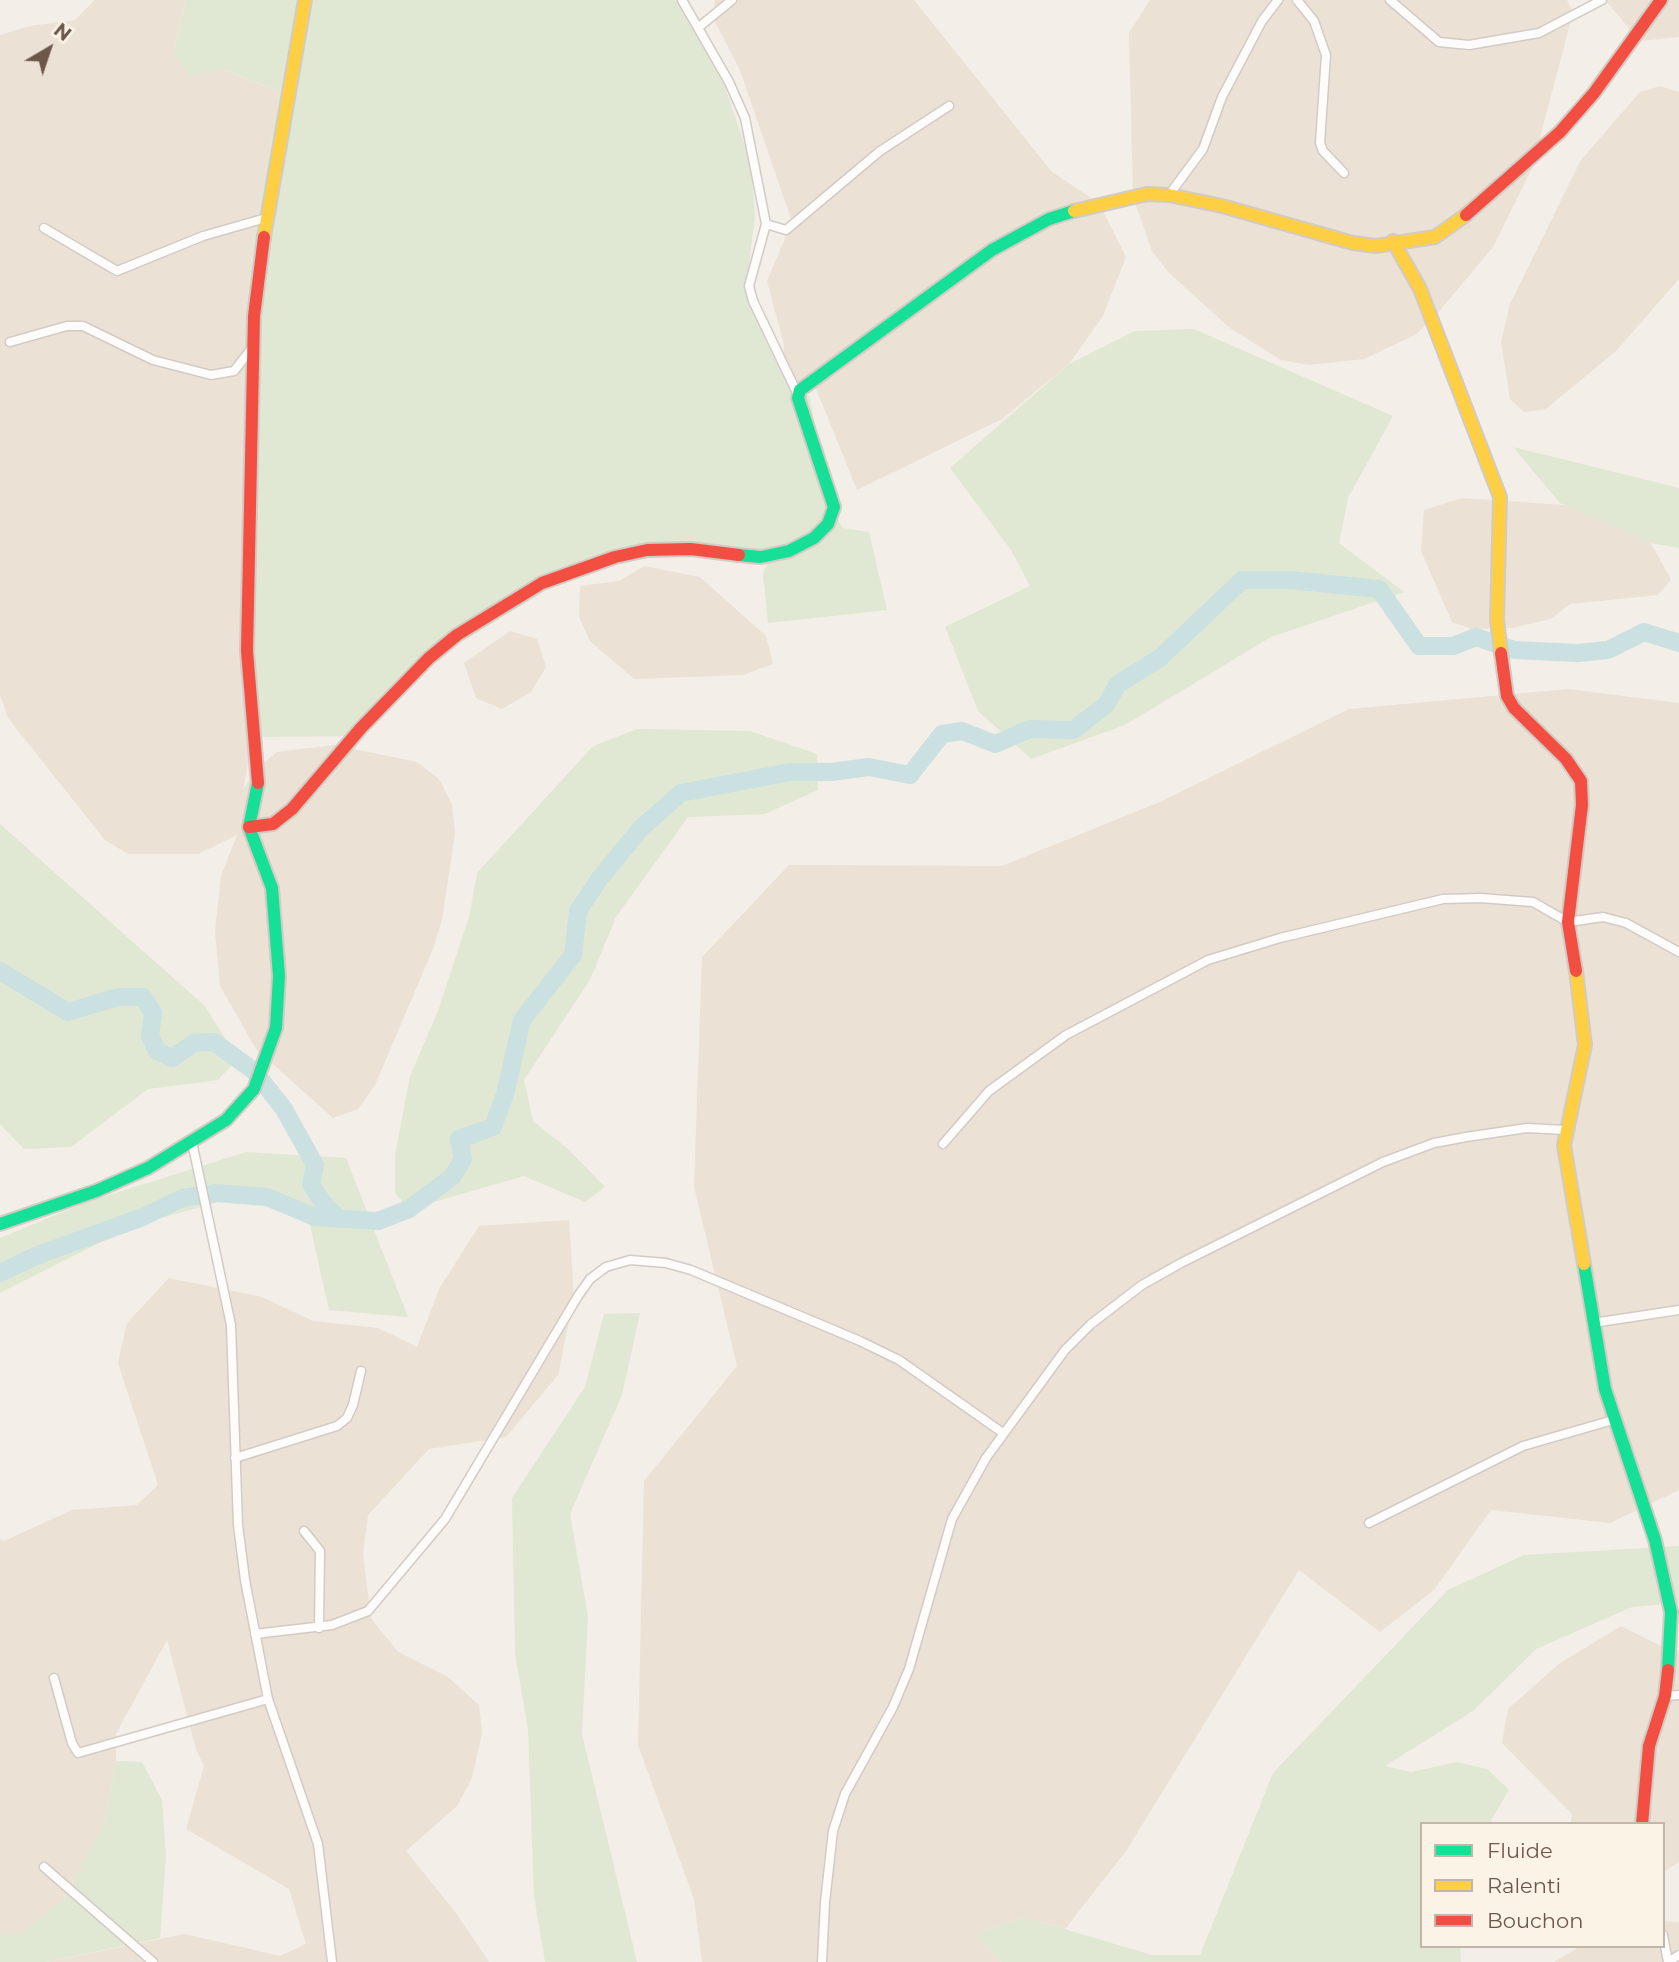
<!DOCTYPE html>
<html>
<head>
<meta charset="utf-8">
<style>
	body { margin:0 }
	#map { position:relative; width:1679px; height:1962px; overflow:hidden; background:#f3eee7; font-family:Montserrat,sans-serif }
	canvas { display:block }
	.legend { position:absolute; left:1420px; top:1822px; width:245px; height:126px; box-sizing:border-box; background:#fcf3e7; border:2px solid #c3b5a9; margin:0; padding:9px 12px; list-style:none; font-size:21px; color:#6d574b }
	.legend li { display:flex; align-items:center; gap:14px; height:35px }
	.legend b { width:35px; border:2px solid #c3b5a9 }
	.north { position:absolute; left:14px; top:14px; width:70px; height:70px; -webkit-text-stroke:5px #fcf3e7; paint-order:stroke; rotate:39deg; font-size:19px; font-weight:700; line-height:28px; text-align:center; color:#6d574b }
	.north::after { content:''; display:block; margin:auto; width:24px; height:32px; background:#6d574b; clip-path:polygon(50% 0,100% 100%,50% 72%,0 100%) }
</style>
</head>
<body>
<div id="map">
<canvas width="1679" height="1962"></canvas>
<ul class="legend">
<li><b style="height:9px;background:#16e098"></b>Fluide</li>
<li><b style="height:9px;background:#ffcf43"></b>Ralenti</li>
<li><b style="height:9px;background:#f24e42"></b>Bouchon</li>
</ul>
<div class="north">N</div>
</div>
<script>
const ctx = document.querySelector('canvas').getContext('2d');
ctx.lineJoin = 'round';
function fill(path, color) { ctx.fillStyle = color; ctx.fill(path, 'evenodd'); }
const toPath = rows => new Path2D(rows.map(r => 'M' + r).join(''));
function strokePath(path, color, width, dash) { ctx.strokeStyle = color; ctx.lineWidth = width; ctx.lineCap = dash ? 'butt' : 'round'; ctx.setLineDash(dash || []); ctx.stroke(path); }
fill(toPath([
	[95,0,186,0,174,50,280,92,254,236,245,329,241,661,253,737,243,790,255,770,277,752,334,745,417,762,439,779,452,804,455,833,442,920,433,949,375,1085,358,1109,333,1118,256,1049,220,986,215,931,221,876,237,835,198,854,128,854,105,840,8,718,0,695,0,35,30,26,75,20],
	[715,0,914,0,1052,172,1099,203,1126,257,1103,316,1069,364,1002,419,857,490,815,386,796,383,783,359,784,345,767,281,792,222,740,70,713,18],
	[1150,0,1567,0,1573,12,1532,168,1493,247,1436,315,1415,335,1364,359,1309,365,1281,360,1230,328,1168,272,1152,251,1133,197,1129,33],
	[1605,0,1679,0,1679,37,1640,41],
	[1660,86,1679,92,1679,279,1617,350,1546,409,1524,412,1510,399,1501,342,1510,304,1581,160,1640,92],
	[1462,498,1578,506,1651,543,1671,580,1658,595,1570,604,1551,619,1512,628,1471,629,1452,622,1421,551,1424,510],
	[644,566,700,577,766,636,773,664,743,675,634,679,590,641,579,617,580,586,619,581],
	[510,631,537,639,546,667,531,692,502,709,476,698,464,663],
	[1568,689,1679,703,1679,1490,1610,1523,1491,1510,1434,1590,1380,1632,1299,1570,1126,1851,1065,1929,1024,1917,975,1934,1001,1962,702,1962,694,1899,638,1745,644,1481,737,1366,694,1187,702,957,789,865,1002,866,1162,801,1349,709],
	[569,1220,574,1297,558,1375,506,1437,429,1449,368,1515,363,1554,371,1618,398,1652,448,1677,479,1705,482,1733,472,1778,457,1806,406,1851,456,1913,489,1962,47,1962,185,1934,280,1956,306,1944,289,1889,186,1829,204,1766,196,1749,167,1640,116,1734,116,1761,105,1821,64,1899,19,1935,0,1933,0,1539,4,1541,72,1510,137,1505,158,1485,118,1363,127,1323,169,1278,262,1297,313,1321,378,1328,417,1347,439,1289,479,1226],
	[1621,1626,1671,1651,1679,1650,1679,1862,1663,1872,1663,1824,1571,1824,1572,1814,1502,1743,1508,1709,1560,1663],
	[1663,1921,1679,1922,1679,1962,1554,1962,1581,1946,1663,1946]
]), '#ece1d5');
fill(toPath([
	[186,0,678,0,724,84,745,146,752,177,755,216,748,274,756,298,802,393,810,397,817,440,837,497,835,515,843,528,869,532,887,610,768,623,763,574,771,553,666,545,554,579,439,652,358,736,253,737,241,661,245,329,254,236,280,92,223,69,188,76,174,51],
	[1194,329,1393,416,1348,498,1339,543,1404,592,1271,637,1125,725,1031,759,978,711,945,627,1030,586,1011,550,950,468,1069,364,1135,331],
	[1513,447,1679,488,1679,548,1651,543,1560,503],
	[637,729,750,731,817,754,818,790,765,814,688,817,616,917,590,980,524,1080,533,1121,568,1149,605,1187,585,1202,524,1176,409,1209,395,1193,395,1155,410,1076,438,1011,469,917,477,873,593,746],
	[0,824,205,1006,238,1059,218,1080,148,1089,71,1147,24,1149,0,1124],
	[246,1152,346,1158,408,1317,329,1310,310,1225,253,1192,133,1226,0,1293,0,1238,87,1202],
	[640,1313,622,1395,570,1514,588,1617,582,1734,637,1962,545,1962,534,1896,528,1730,515,1653,512,1498,585,1387,604,1314],
	[1679,1546,1679,1603,1632,1607,1536,1649,1473,1711,1385,1766,1411,1772,1457,1762,1487,1769,1509,1790,1489,1824,1422,1824,1422,1946,1460,1946,1461,1962,1001,1962,975,1934,1024,1917,1152,1955,1200,1955,1273,1773,1448,1590,1524,1555],
	[116,1761,142,1762,162,1800,166,1856,160,1938,47,1962,0,1962,0,1933,19,1934,64,1899,105,1821]
]), '#e0e8d3');
strokePath(toPath([
	[0,971,68,1012,118,997,143,997,153,1013,150,1036,157,1051,172,1058,194,1043,214,1042,254,1071,284,1109,315,1165,311,1184,323,1203,339,1219],
	[0,1273,38,1255,143,1217,182,1198,216,1193,267,1197,315,1217,378,1221,409,1209,452,1177,463,1159,459,1139,493,1127,505,1094,522,1020,573,955,578,911,600,878,641,828,681,793,790,772,831,772,869,767,910,775,942,734,962,731,995,744,1030,729,1073,730,1106,705,1118,684,1160,658,1242,580,1291,580,1379,589,1419,646,1453,646,1476,637,1514,650,1577,653,1608,650,1644,632,1679,643]
]), '#cae0e1', 18);
const street = toPath([
	[682,0,729,82,745,118,766,224,749,286,753,301,798,395],
	[1297,0,1314,21,1326,55,1320,143,1323,151,1344,173],
	[1390,0,1439,42,1469,45,1539,33,1602,0],
	[699,27,732,0],
	[1169,195,1203,149,1222,97,1262,21,1278,0],
	[766,224,786,230,880,151,949,106],
	[44,228,117,271,203,236,266,218],
	[10,342,67,326,83,326,153,360,211,375,234,371,252,348],
	[192,1142,231,1325,238,1525,245,1580,268,1699,318,1844,332,1962],
	[943,1144,989,1091,1066,1035,1208,960,1280,938,1443,899,1480,898,1533,902,1568,922,1603,917,1626,923,1679,952],
	[1593,1323,1679,1310],
	[235,1458,337,1426,347,1418,353,1405,361,1371],
	[1369,1523,1523,1446,1613,1420],
	[304,1531,320,1551,319,1628],
	[255,1634,332,1625,368,1611,445,1519,578,1296,590,1279,606,1267,630,1260,666,1263,691,1270,860,1341,899,1360,1003,1433],
	[54,1678,72,1743,78,1753,268,1699],
	[1665,1696,1679,1695],
	[44,1867,153,1962],
	[1663,1935,1668,1962,1679,1955],
	[822,1962,825,1902,833,1831,845,1794,893,1707,909,1669,952,1519,986,1458,1065,1350,1091,1324,1142,1285,1181,1263,1383,1162,1434,1143,1466,1137,1527,1128,1565,1130]
]);
const fast = toPath([
	[739,555,761,557,789,551,814,538,828,524,834,507,798,398,800,390,992,250,1049,219,1074,211],
	[0,1224,96,1191,148,1168,226,1120,254,1089,276,1028,279,976,272,888,249,827,258,783],
	[1584,1264,1605,1389,1655,1540,1671,1612,1668,1670]
]);
const slow = toPath([
	[1074,211,1147,194,1169,195,1222,206,1353,243,1376,246,1435,237,1466,215],
	[264,237,305,0],
	[1393,241,1420,289,1500,497,1497,620,1501,653],
	[1576,971,1585,1045,1564,1145,1584,1264]
]);
const jam = toPath([
	[1466,215,1560,132,1594,93,1661,0],
	[1501,653,1507,696,1514,708,1566,759,1581,781,1582,805,1568,922,1576,971],
	[258,783,247,651,254,316,264,237],
	[249,827,273,824,292,809,361,728,429,658,457,635,542,583,615,557,647,550,691,549,739,555],
	[1642,1824,1649,1746,1665,1696,1668,1670]
]);
strokePath(street, '#d2cbc5', 11);
strokePath(fast, '#d2cbc4', 16);
strokePath(slow, '#d2cbc4', 16);
strokePath(jam, '#d2cbc4', 16);
strokePath(street, '#fdfcfb', 8);
strokePath(fast, '#16e098', 12);
strokePath(slow, '#ffcf43', 12);
strokePath(jam, '#f24e42', 12);
</script>
</body>
</html>
